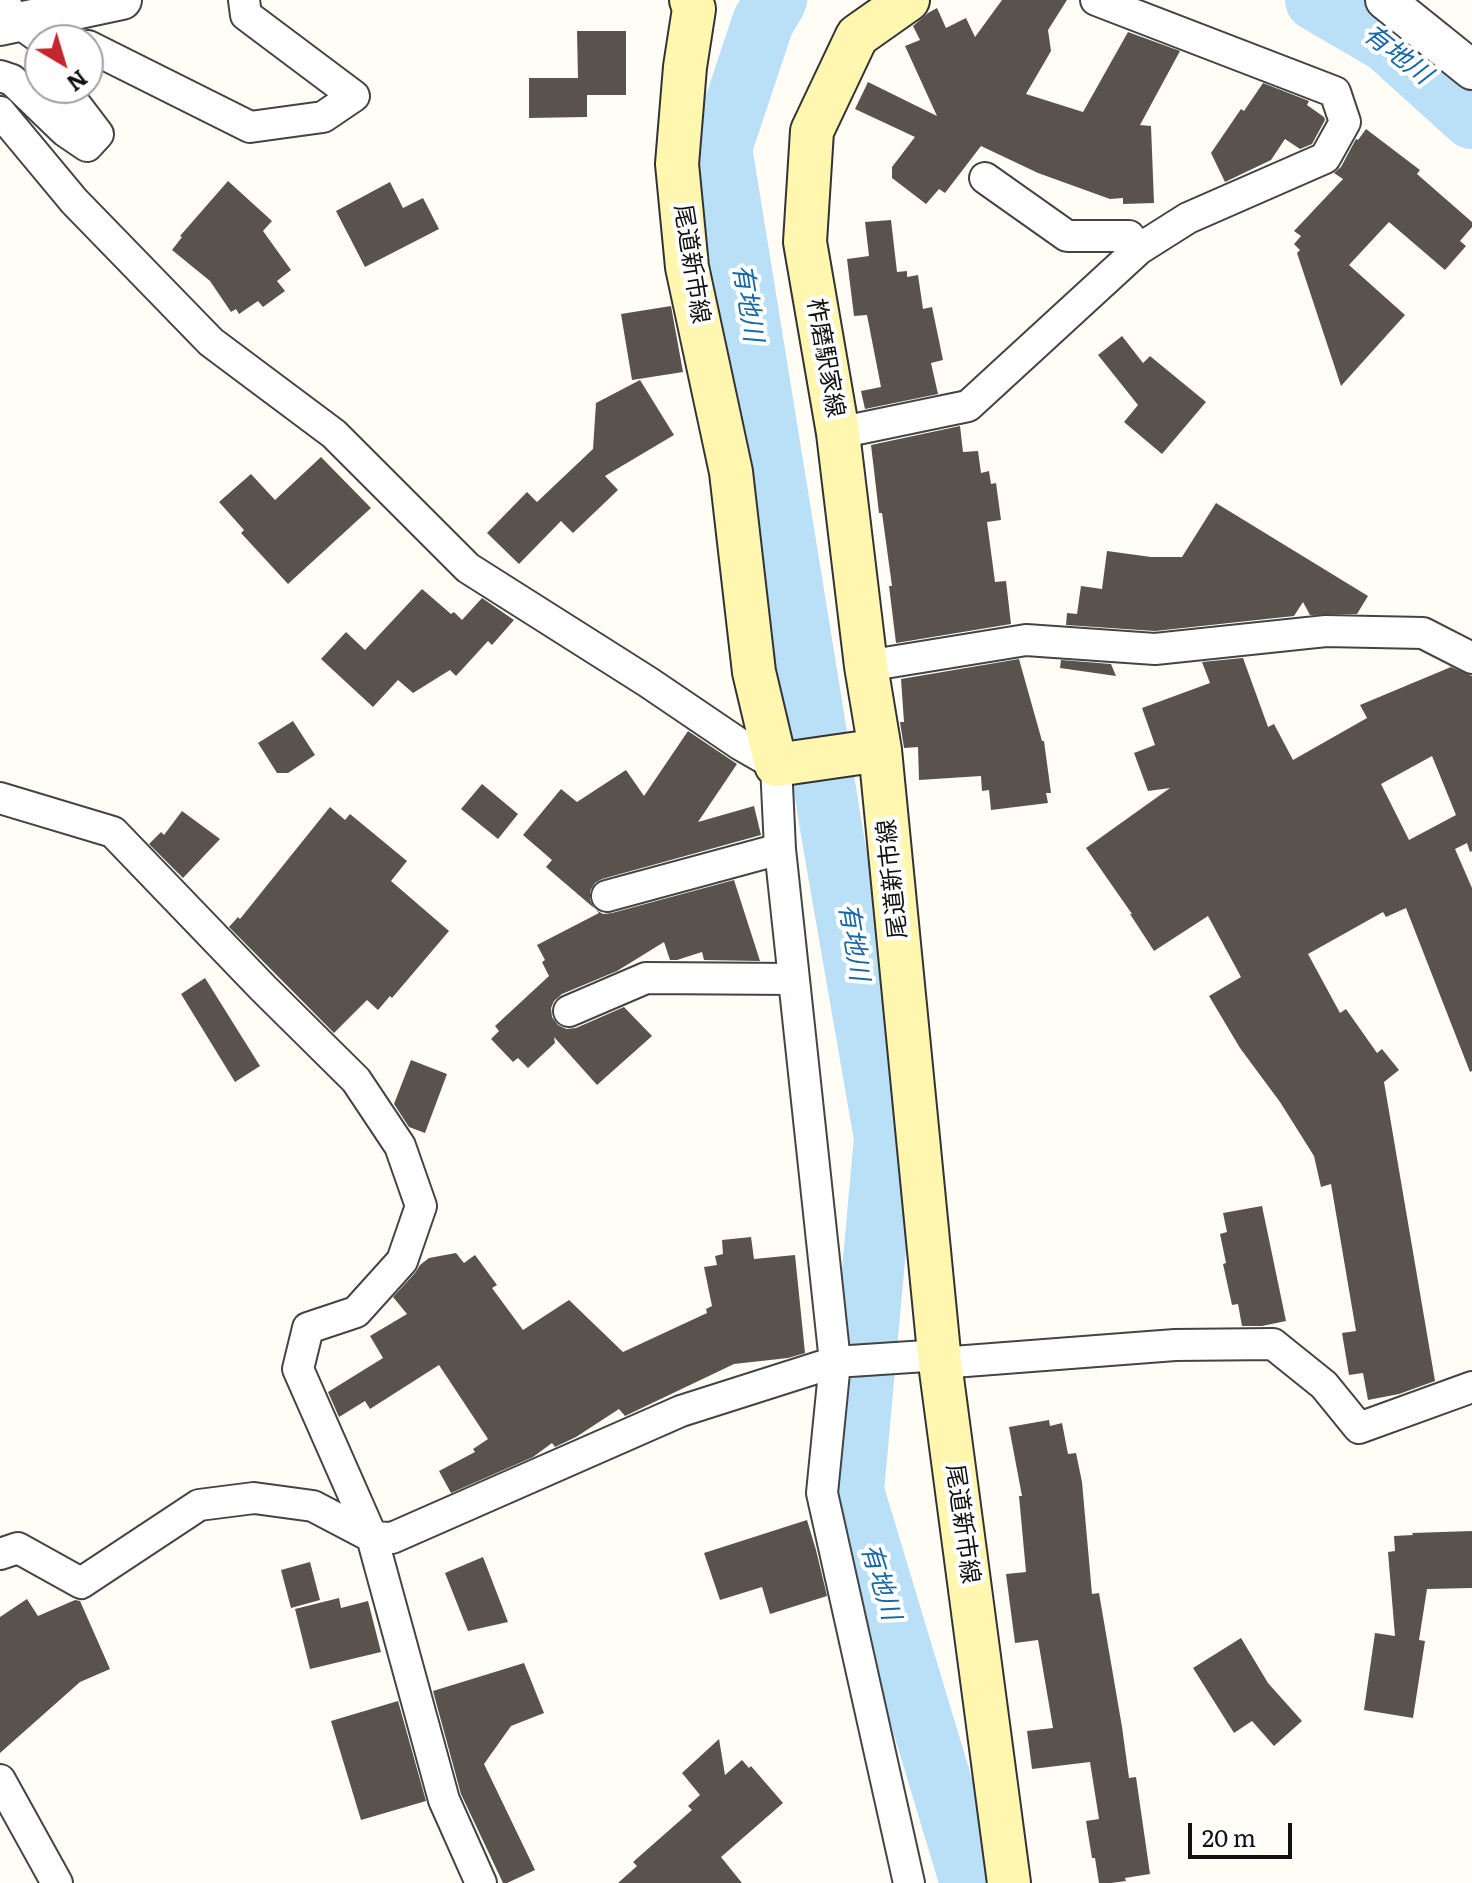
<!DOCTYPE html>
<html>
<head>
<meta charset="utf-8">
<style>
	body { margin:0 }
	#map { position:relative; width:1472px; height:1883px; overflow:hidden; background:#fffdf5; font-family:Literata,serif }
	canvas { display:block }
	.north { position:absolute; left:24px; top:24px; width:80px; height:80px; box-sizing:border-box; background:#fff; border:2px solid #a0a0a0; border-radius:50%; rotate:142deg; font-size:22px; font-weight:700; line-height:32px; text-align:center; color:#111 }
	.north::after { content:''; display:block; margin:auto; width:28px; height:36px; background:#c4262e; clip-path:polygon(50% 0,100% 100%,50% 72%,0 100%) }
	.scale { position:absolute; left:1188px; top:1823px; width:104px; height:36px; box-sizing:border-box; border:4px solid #111; border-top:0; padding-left:10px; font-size:24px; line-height:28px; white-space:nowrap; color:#111; -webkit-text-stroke:6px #fff; paint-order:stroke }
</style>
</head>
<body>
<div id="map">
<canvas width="1472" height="1883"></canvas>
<div class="north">N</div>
<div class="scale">20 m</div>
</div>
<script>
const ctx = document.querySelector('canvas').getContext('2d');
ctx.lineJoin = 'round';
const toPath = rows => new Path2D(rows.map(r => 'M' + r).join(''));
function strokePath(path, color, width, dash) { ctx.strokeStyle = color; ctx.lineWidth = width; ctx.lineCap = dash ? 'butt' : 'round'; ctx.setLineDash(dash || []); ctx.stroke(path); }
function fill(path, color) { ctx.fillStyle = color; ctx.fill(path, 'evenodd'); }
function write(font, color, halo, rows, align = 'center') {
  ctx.font = font + ' Literata,"Noto Sans JP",serif'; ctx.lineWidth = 8; ctx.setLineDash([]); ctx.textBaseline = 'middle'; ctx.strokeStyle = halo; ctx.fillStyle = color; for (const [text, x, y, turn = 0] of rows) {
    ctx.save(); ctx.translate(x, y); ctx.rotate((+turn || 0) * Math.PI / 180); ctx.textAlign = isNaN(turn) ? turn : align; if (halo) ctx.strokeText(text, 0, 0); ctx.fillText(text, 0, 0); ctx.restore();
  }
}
strokePath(toPath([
	[776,0,763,22,721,148,832,833,885,1138,853,1491,971,1883],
	[1316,0,1388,42,1472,118]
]), '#b9e0f7', 62);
fill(toPath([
	[1002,0,1067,0,1048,30,1051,51,1026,94,1083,112,1128,32,1180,51,1140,125,1151,126,1154,203,1123,204,1123,198,1110,199,1038,173,981,146,945,193,939,189,926,204,892,178,892,167,915,137,855,109,868,82,937,116,905,46,920,40,913,26,928,13,937,8,946,28,966,18,975,37],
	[577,31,626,31,626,95,587,95,587,117,529,118,529,78,578,78],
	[1263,83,1309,101,1307,105,1324,117,1325,120,1312,144,1300,149,1285,139,1271,160,1225,182,1211,153,1241,109,1244,111],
	[1366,129,1420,170,1417,174,1472,222,1472,227,1460,241,1466,246,1445,270,1389,222,1349,265,1405,315,1341,386,1297,253,1300,250,1294,244,1301,236,1294,231,1343,179,1334,173,1341,167,1356,139,1358,140],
	[228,181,272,221,263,231,291,270,277,281,285,291,263,307,258,301,239,314,236,309,231,312,210,281,172,250,182,237,180,236],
	[390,182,403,208,423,198,439,229,365,267,336,211],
	[891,220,897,272,907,271,907,277,918,275,923,309,932,307,943,360,931,363,938,394,865,409,861,391,881,387,867,315,854,316,847,259,869,256,865,222],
	[671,306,683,372,632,380,621,314],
	[1122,336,1143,363,1150,356,1206,402,1162,454,1124,422,1138,405,1098,355],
	[640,380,674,435,605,476,618,490,573,533,561,521,519,564,487,533,527,492,537,502,593,449,596,403],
	[960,426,963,452,978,451,981,473,989,471,991,484,996,483,1001,520,987,522,995,582,1006,581,1011,624,896,643,889,586,892,586,882,513,879,513,871,445],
	[321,457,371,508,288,584,241,533,244,530,219,502,251,474,275,500],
	[1216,503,1368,596,1357,614,1310,615,1303,602,1294,616,1155,631,1066,625,1067,613,1077,614,1081,586,1102,589,1107,551,1151,557,1182,557],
	[422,589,451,614,454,612,462,620,482,598,514,620,492,645,488,641,456,676,450,670,413,693,398,680,373,707,321,659,346,632,365,650],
	[1243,658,1268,727,1274,724,1293,760,1367,718,1360,705,1451,667,1472,676,1472,851,1470,852,1467,843,1455,849,1472,888,1472,1071,1470,1072,1406,908,1386,917,1383,912,1308,954,1340,1013,1346,1009,1377,1053,1382,1049,1399,1070,1384,1082,1435,1381,1399,1394,1368,1400,1363,1373,1349,1375,1342,1333,1356,1331,1331,1184,1321,1187,1314,1156,1280,1102,1240,1048,1209,996,1241,977,1208,916,1154,951,1130,914,1132,914,1086,848,1170,788,1148,791,1134,753,1155,745,1142,708,1210,683,1202,662],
	[1432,756,1456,815,1409,840,1381,784],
	[1019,659,1042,741,1044,741,1051,793,1046,793,1048,803,991,810,989,790,982,791,981,776,919,780,918,747,904,748,900,722,904,722,901,679],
	[1061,660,1111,664,1116,676,1060,668],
	[293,721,315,755,288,773,277,773,258,743],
	[688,731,737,764,698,822,754,806,761,835,602,879,595,883,590,891,590,900,594,908,546,867,552,860,523,835,561,789,577,802,626,770,644,796],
	[482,784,518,814,498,839,461,809],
	[330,807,345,820,350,814,407,861,391,881,449,931,392,998,390,996,378,1010,367,1000,334,1033,229,927,238,917,240,919],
	[182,811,220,839,183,878,149,844,161,832,164,835],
	[734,880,760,961,704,960,702,952,677,960,670,960,664,942,617,971,562,994,554,1001,551,1008,552,1017,558,1025,566,1029,576,1028,624,1007,652,1036,597,1085,554,1037,555,1043,528,1068,518,1058,513,1062,491,1039,499,1031,495,1026,549,976,542,962,545,960,537,945,599,913,596,910,603,914,612,913],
	[205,978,260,1066,235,1082,181,994],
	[411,1060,447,1074,425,1133,409,1127,394,1104],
	[1262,1206,1286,1321,1262,1326,1242,1326,1238,1304,1232,1305,1223,1264,1226,1263,1220,1234,1227,1232,1223,1213],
	[751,1237,754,1259,795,1255,805,1353,788,1358,734,1364,625,1416,619,1409,576,1437,555,1447,552,1443,533,1457,451,1493,439,1471,475,1452,473,1449,488,1439,439,1365,370,1409,365,1401,339,1417,328,1392,383,1358,370,1336,407,1314,393,1297,415,1273,420,1265,429,1258,456,1253,464,1263,475,1255,497,1285,492,1288,523,1330,569,1300,623,1352,707,1313,706,1309,712,1306,704,1267,717,1265,715,1256,723,1254,722,1240],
	[1049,1420,1050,1426,1062,1423,1068,1454,1076,1453,1082,1482,1092,1594,1099,1593,1122,1727,1129,1778,1136,1777,1150,1874,1125,1878,1126,1881,1111,1883,1099,1883,1095,1858,1092,1858,1086,1821,1099,1819,1090,1762,1032,1769,1027,1731,1053,1728,1038,1640,1015,1643,1006,1574,1026,1572,1019,1496,1022,1496,1009,1427],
	[807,1520,816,1550,827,1596,770,1614,762,1587,720,1600,704,1553],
	[1472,1531,1472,1588,1427,1589,1419,1640,1425,1641,1413,1718,1364,1710,1375,1633,1395,1636,1388,1552,1395,1551,1394,1536,1413,1535,1412,1533],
	[483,1557,508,1622,468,1631,445,1573],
	[310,1562,320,1600,291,1608,281,1570],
	[339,1598,341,1608,368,1601,381,1652,310,1669,295,1609],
	[27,1599,38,1616,75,1600,80,1601,110,1669,80,1682,0,1753,0,1617],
	[1241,1638,1268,1683,1302,1721,1274,1746,1252,1721,1234,1733,1193,1668],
	[524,1663,544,1713,511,1726,484,1764,535,1870,507,1883,503,1883,461,1794,433,1691],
	[398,1701,426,1801,361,1820,331,1721],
	[719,1739,725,1775,742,1760,749,1768,751,1766,783,1803,721,1857,742,1883,618,1883,637,1866,633,1862,692,1810,688,1806,700,1795,682,1773]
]), '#5a524d');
const minor = toPath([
	[1,0,18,22,43,40,47,40],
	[88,46,250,127,323,117,354,96,246,15,244,0],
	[0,76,12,80,65,131,87,146,98,134,63,88],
	[0,112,74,201,211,342,334,434,468,568,648,682,741,745,776,765,780,849,835,1362,822,1493,909,1883],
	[985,178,1067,236,1129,236,1139,249],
	[838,433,968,406,1139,249,1188,218,1325,158,1345,122,1335,92,1096,0],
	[866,666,1026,640,1155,649,1326,631,1423,633,1472,658],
	[0,798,113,832,263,988,356,1080,400,1146,421,1206,402,1261,356,1312,308,1328,298,1369,372,1537,444,1800,481,1883],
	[607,896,780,849],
	[569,1011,646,978,794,979],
	[0,1554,18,1548,81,1583,199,1505,254,1498,313,1506,372,1537,392,1538,681,1411,835,1362,926,1356,940,1363,1175,1345,1273,1344,1324,1385,1359,1428,1472,1387],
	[0,1780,57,1883]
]);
const tertiary = toPath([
	[1385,0,1472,70],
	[0,26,122,0]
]);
const secondary = toPath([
	[691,0,694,9,685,67,677,164,687,267,731,472,754,672,776,765,880,750],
	[908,0,857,36,812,131,805,242,838,433,866,666,880,750,940,1363,1009,1883]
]);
strokePath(minor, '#444', 34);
strokePath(tertiary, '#444', 42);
strokePath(secondary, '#333', 46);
strokePath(minor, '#fff', 30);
strokePath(tertiary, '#fff', 38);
strokePath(secondary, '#fff6b0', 42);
write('24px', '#111', '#fff', [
	["尾道新市線",691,264,81],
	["柞磨駅家線",825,358,80],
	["尾道新市線",893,879,-96],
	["尾道新市線",962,1524,82]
]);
write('italic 26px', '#1768a6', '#fff', [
	["有地川",1397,55,38],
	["有地川",747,303,81],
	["有地川",853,942,81],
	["有地川",880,1582,73]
]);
</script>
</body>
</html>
